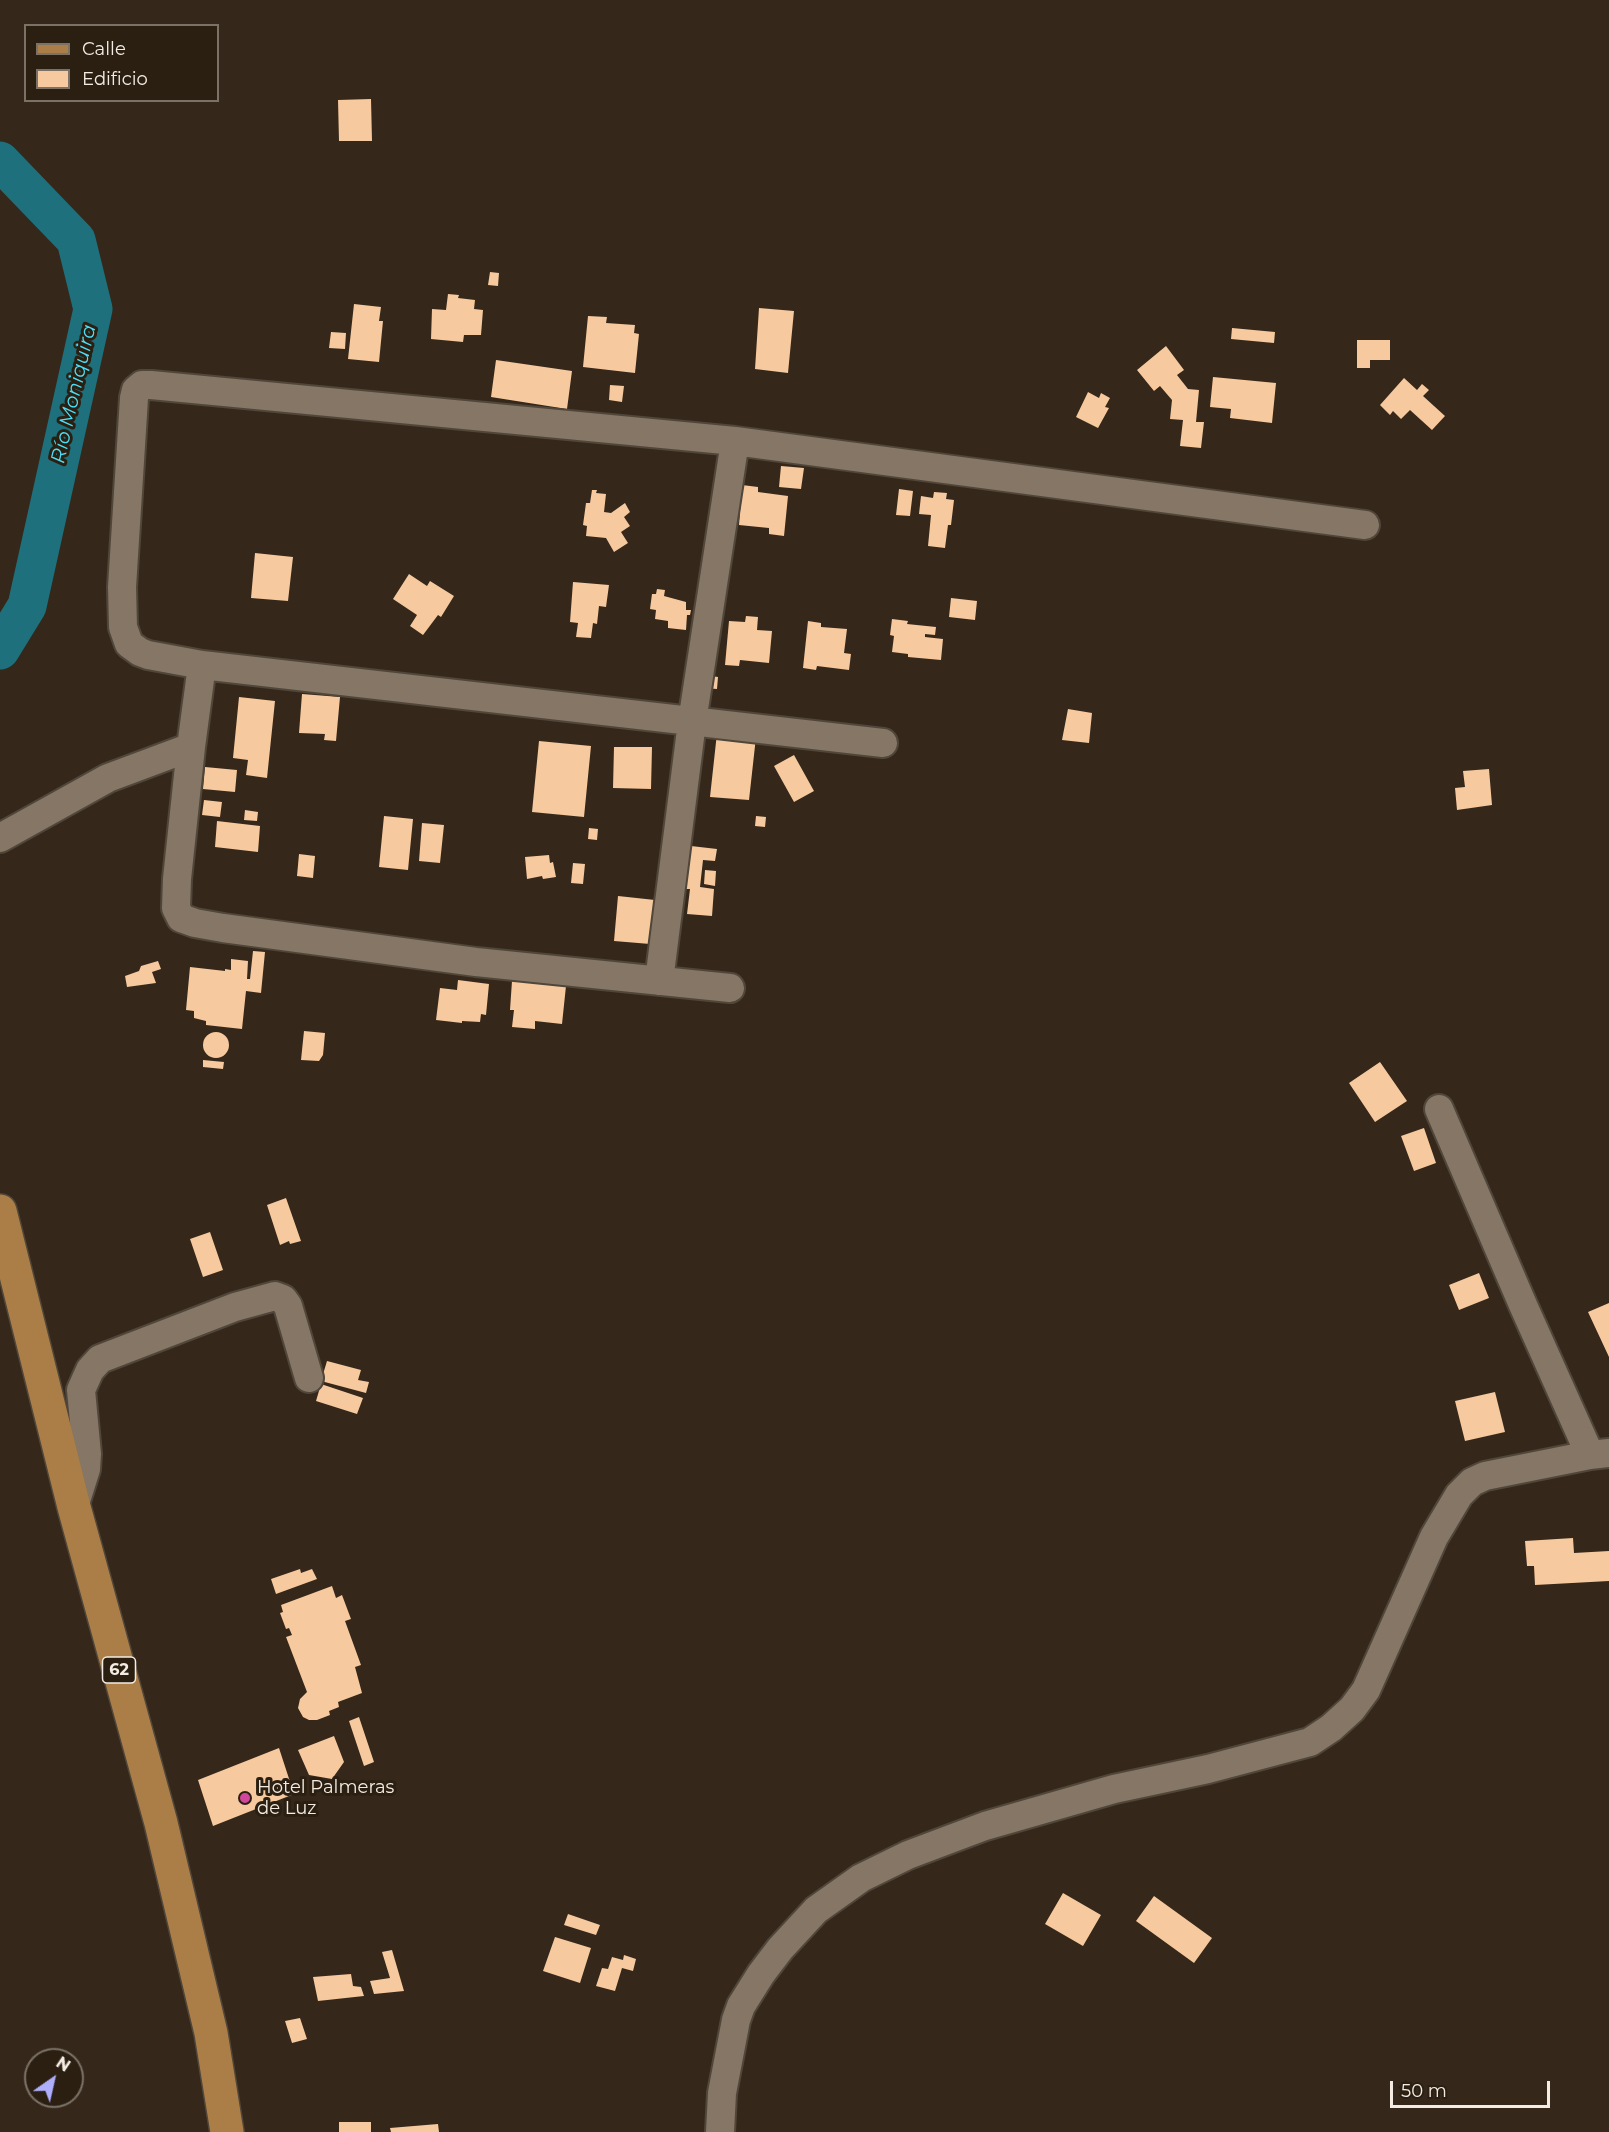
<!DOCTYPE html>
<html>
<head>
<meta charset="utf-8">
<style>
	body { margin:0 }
	#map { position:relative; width:1609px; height:2132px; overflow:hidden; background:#35281b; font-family:Montserrat,sans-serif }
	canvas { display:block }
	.legend { position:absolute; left:24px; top:24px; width:195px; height:78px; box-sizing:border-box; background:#2b1f12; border:2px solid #7b7166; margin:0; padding:8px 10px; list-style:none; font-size:18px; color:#f4ece3 }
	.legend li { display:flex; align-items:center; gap:12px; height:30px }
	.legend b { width:30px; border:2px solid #7b7166 }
	.north { position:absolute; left:24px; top:2048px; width:60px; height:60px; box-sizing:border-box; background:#2b1f12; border:2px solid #7b7166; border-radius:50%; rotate:34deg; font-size:16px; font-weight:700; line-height:24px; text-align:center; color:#f4ece3 }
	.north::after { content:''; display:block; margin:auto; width:21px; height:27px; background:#afaefa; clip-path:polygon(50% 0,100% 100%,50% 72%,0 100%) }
	.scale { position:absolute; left:1390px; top:2081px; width:160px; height:27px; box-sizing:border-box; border:3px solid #f4ece3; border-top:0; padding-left:8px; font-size:18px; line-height:21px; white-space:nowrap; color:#f4ece3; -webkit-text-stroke:4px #2b1f12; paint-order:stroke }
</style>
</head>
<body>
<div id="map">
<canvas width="1609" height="2132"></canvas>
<ul class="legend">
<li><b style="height:8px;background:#aa7e46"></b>Calle</li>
<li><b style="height:16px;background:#f7c99e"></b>Edificio</li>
</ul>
<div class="north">N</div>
<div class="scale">50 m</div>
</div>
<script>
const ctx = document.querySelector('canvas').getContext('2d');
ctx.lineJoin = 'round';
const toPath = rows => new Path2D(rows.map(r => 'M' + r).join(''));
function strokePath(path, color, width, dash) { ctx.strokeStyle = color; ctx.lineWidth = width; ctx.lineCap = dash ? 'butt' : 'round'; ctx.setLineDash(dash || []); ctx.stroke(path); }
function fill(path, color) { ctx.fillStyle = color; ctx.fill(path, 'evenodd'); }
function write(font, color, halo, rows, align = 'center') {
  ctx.font = font + ' Montserrat,sans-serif'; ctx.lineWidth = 6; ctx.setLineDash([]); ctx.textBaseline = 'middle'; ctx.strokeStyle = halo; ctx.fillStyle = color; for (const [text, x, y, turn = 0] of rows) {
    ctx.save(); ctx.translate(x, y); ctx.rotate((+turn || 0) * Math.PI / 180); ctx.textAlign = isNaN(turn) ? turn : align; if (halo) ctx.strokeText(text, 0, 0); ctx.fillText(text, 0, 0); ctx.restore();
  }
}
strokePath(toPath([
	[0,161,76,240,93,309,27,606,0,650]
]), '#1e707d', 39);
fill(toPath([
	[371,99,372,141,339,141,338,100],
	[490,272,499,273,498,286,488,285],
	[448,294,459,295,458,298,475,300,474,309,483,310,481,335,464,335,463,342,431,339,432,309,446,310],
	[354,304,381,307,379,321,383,321,379,362,348,359],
	[759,308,794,311,788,373,755,369],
	[588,316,607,317,606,323,635,325,634,333,639,334,635,373,583,367],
	[1232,328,1275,332,1274,343,1231,339],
	[331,332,346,333,345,349,329,348],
	[1357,340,1390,340,1390,360,1370,360,1370,368,1357,368],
	[1166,346,1184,370,1177,375,1188,389,1199,390,1196,422,1204,422,1201,448,1180,446,1183,420,1170,419,1172,400,1160,386,1154,391,1137,370],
	[496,360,572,371,567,409,491,397],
	[1213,377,1276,383,1272,423,1230,418,1231,409,1210,407],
	[1404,378,1417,390,1422,384,1429,390,1423,396,1445,416,1432,430,1410,410,1401,419,1393,411,1390,415,1380,405],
	[610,385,624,386,622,402,609,400],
	[1088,392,1099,398,1101,393,1110,398,1105,407,1109,408,1098,428,1076,417],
	[781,466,804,468,801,489,779,487],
	[742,485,758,487,758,492,788,496,784,536,769,534,769,528,739,525],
	[899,489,913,491,910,516,896,515],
	[592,490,597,490,596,493,606,494,604,512,611,513,625,503,630,512,624,517,630,526,621,532,628,543,614,552,606,538,586,536,587,526,583,525,586,503,590,503],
	[934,492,947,493,946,499,954,500,951,525,948,525,945,548,928,546,931,515,919,514,921,496,933,498],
	[255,553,293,557,288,601,251,598],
	[409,574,427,586,430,581,454,596,441,617,438,615,423,635,410,626,417,615,393,599],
	[573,582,609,585,606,607,599,606,597,624,593,623,591,638,576,637,578,623,570,622],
	[657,589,665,590,664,596,686,602,686,610,691,610,690,615,687,615,686,630,668,628,668,621,655,619,656,610,650,609,652,594,656,594],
	[951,598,977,601,975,620,949,617],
	[746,616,758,617,757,630,772,631,769,663,740,660,739,666,725,665,729,621,745,622],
	[892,619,908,621,907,624,936,627,935,635,925,634,925,637,943,639,941,660,908,657,908,654,892,652,894,636,890,635],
	[808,621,821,623,821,627,847,629,844,653,851,654,849,670,817,666,816,670,803,668],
	[704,675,718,677,717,689,703,688],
	[302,694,340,697,336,741,324,740,325,734,299,733],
	[239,697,275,701,267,778,246,775,248,760,233,758],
	[1068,709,1092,713,1089,743,1062,740],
	[717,733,756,737,749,800,710,797],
	[539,741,591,746,584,817,532,812],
	[614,747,652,747,651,789,613,788],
	[794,755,814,791,794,802,774,766],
	[205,767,237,770,235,792,203,789],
	[1489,769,1492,805,1457,810,1455,788,1465,787,1463,771],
	[204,800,222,802,220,817,202,815],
	[245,810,258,812,257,821,244,820],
	[384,816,413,819,408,870,379,867],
	[756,816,766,817,765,827,755,826],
	[217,821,260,826,258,852,215,847],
	[422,823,444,825,440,863,419,861],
	[589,828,598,829,597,840,588,839],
	[691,846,717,849,715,861,703,860,700,887,714,889,712,916,687,914,690,889,686,889],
	[299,854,315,856,313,878,297,876],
	[549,855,550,863,553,862,556,877,543,879,542,876,527,879,525,857],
	[573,863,585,864,583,884,571,883],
	[705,870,716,871,715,886,704,884],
	[618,896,655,900,650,944,614,941],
	[253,951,265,952,261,993,246,991,242,1029,206,1025,206,1021,194,1018,194,1011,186,1010,190,967,225,971,225,969,231,970,231,959,248,961,247,979,250,979],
	[158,961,161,969,152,972,156,983,127,987,125,976,139,971,141,966],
	[458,980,489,984,486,1015,481,1014,480,1022,462,1021,462,1023,436,1020,440,988,457,990],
	[512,981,566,986,562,1024,535,1021,535,1029,512,1027,514,1010,510,1010],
	[304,1031,325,1033,323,1055,319,1061,301,1060],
	'203 1045a13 13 0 1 1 26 0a13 13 0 1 1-26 0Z',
	[203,1060,224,1062,223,1069,203,1067],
	[1380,1062,1407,1101,1375,1122,1349,1083],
	[1424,1128,1436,1163,1414,1171,1401,1136],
	[286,1198,301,1241,290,1244,289,1241,280,1245,267,1205],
	[210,1232,223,1270,203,1277,190,1239],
	[1479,1273,1489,1298,1459,1310,1449,1285],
	[1609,1303,1609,1357,1588,1312],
	[327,1361,361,1370,358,1380,369,1382,366,1393,321,1381],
	[321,1384,363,1398,357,1414,316,1401],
	[1495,1392,1505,1432,1465,1441,1455,1401],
	[1573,1538,1574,1553,1609,1551,1609,1581,1535,1585,1534,1566,1527,1566,1525,1541],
	[300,1569,301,1573,312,1569,317,1579,276,1594,271,1579],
	[332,1586,336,1598,342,1595,351,1619,345,1621,361,1665,355,1667,362,1693,338,1702,339,1707,329,1711,330,1715,317,1720,309,1720,303,1717,298,1708,300,1699,307,1692,286,1637,292,1635,289,1628,286,1629,280,1613,283,1612,281,1605],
	[359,1717,374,1762,364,1766,349,1721],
	[334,1736,344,1762,332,1779,309,1775,298,1750],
	[279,1748,294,1794,213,1826,198,1780],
	[1063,1893,1101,1915,1083,1946,1045,1924],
	[1154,1896,1212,1938,1194,1963,1136,1921],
	[568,1914,600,1925,596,1935,564,1925],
	[555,1937,591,1948,580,1983,543,1971],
	[392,1950,404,1991,374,1994,370,1981,390,1978,382,1952],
	[624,1955,636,1959,633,1971,622,1968,615,1991,596,1986,602,1968,608,1969,612,1957,623,1960],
	[351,1974,353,1986,361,1987,364,1996,318,2001,313,1977],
	[300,2018,307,2039,292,2043,285,2021],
	[339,2122,371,2122,371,2132,339,2132],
	[438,2124,439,2132,391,2132,390,2128]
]), '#f7c99e');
const minor = toPath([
	[202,665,191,747,177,879,176,908,181,918,195,923,223,928,476,962,730,988],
	[883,743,202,665,148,655,140,652,129,644,123,627,122,587,134,398,136,390,142,385,151,385,735,441,1365,525],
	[0,838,108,778,191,747],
	[659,981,692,722,735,441],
	[1439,1109,1523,1305,1590,1455],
	[74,1507,86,1469,87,1454,81,1390,90,1370,100,1359,235,1307,275,1296,283,1299,288,1306,309,1378],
	[720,2132,722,2093,736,2020,741,2006,761,1974,780,1949,816,1910,861,1878,908,1855,985,1826,1114,1789,1208,1769,1310,1742,1331,1728,1352,1709,1366,1690,1434,1537,1459,1495,1472,1482,1485,1476,1590,1455,1609,1453]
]);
const major = toPath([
	[0,1211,74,1507,161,1823,211,2033,227,2132]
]);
strokePath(minor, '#50463a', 32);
strokePath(major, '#50463a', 36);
strokePath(minor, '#857666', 28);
strokePath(major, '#aa7e46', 33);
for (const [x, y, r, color] of [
	[245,1798,6,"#d1479c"]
]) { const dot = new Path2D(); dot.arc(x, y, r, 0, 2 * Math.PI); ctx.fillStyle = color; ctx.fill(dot); strokePath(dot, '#2b1f12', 2); }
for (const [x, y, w] of [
	[119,1670,33]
]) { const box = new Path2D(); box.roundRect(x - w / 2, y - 13, w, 26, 4.5); ctx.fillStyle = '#2b1f12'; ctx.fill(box); strokePath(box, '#f4ece3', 1.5); }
write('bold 16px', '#f4ece3', null, [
	["62",119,1670]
]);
write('18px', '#f4ece3', '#2b1f12', [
	["Hotel Palmeras",257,1788],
	["de Luz",257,1809]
], 'left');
write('italic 20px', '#4adff8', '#2b1f12', [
	["Río Moniquira",74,394,-77]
]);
</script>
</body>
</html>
